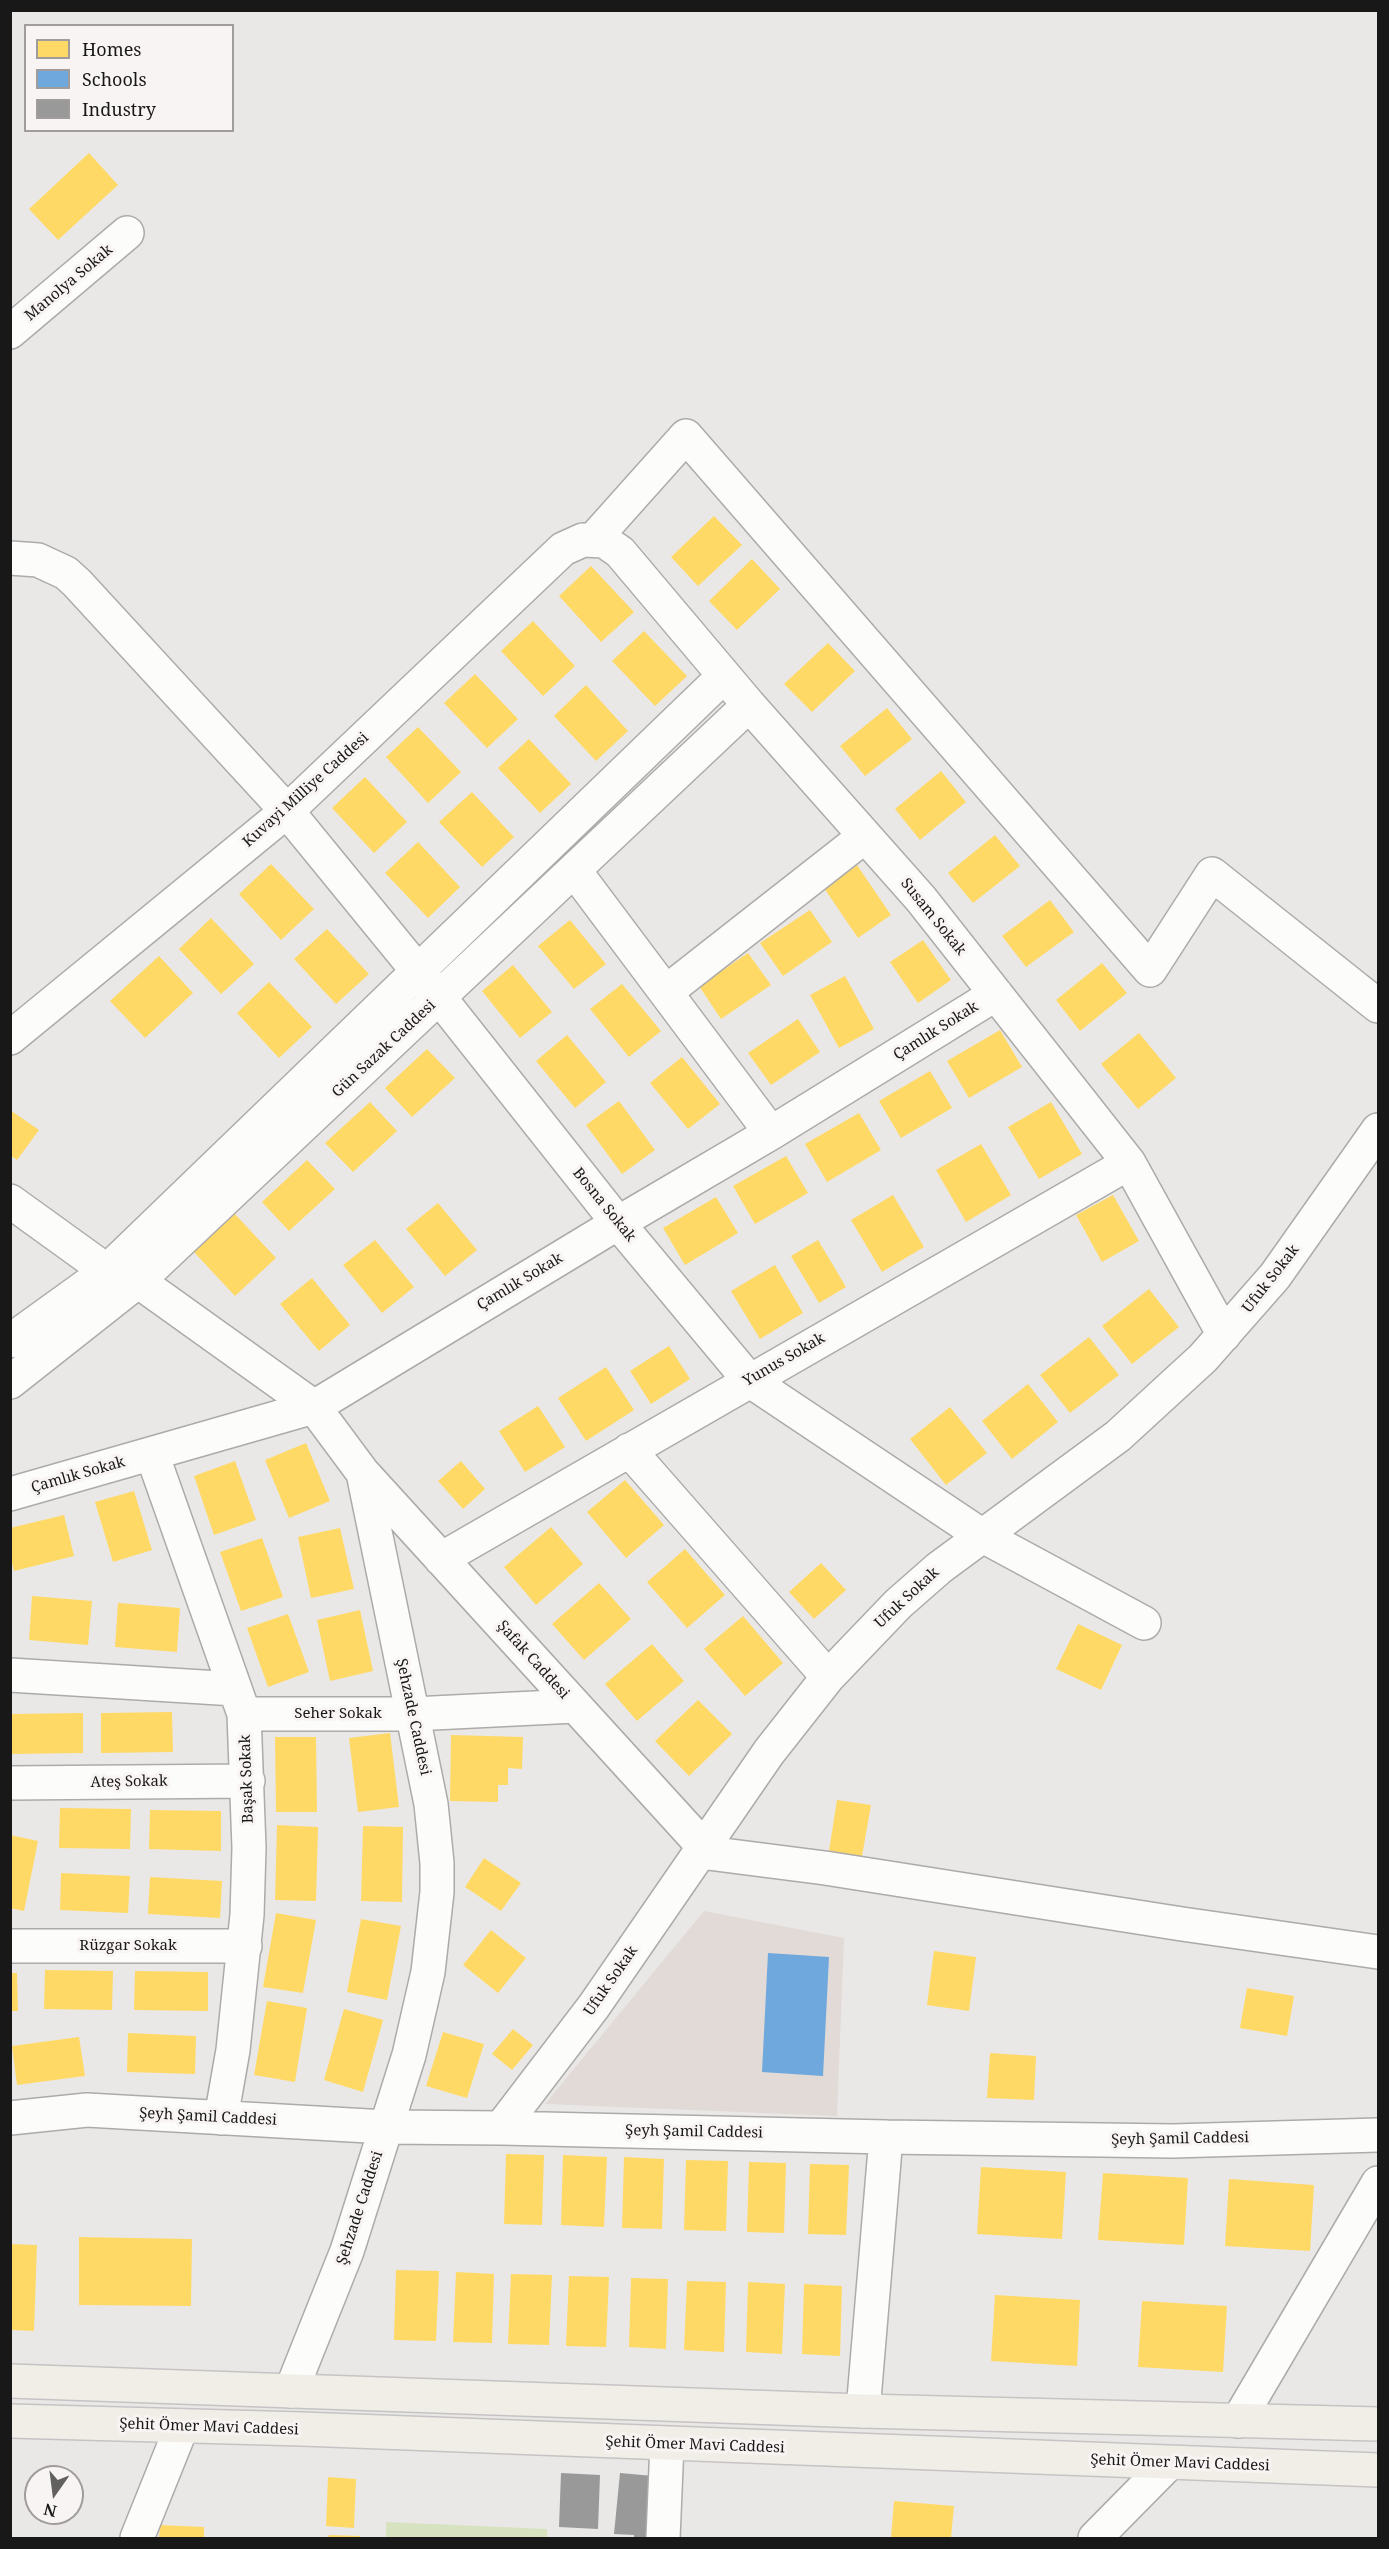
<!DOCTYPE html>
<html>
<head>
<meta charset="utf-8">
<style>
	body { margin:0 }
	#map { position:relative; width:1389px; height:2549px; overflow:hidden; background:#eae8e6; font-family:"Noto Serif",serif }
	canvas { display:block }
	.frame { position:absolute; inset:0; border:12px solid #191818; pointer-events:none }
	.legend { position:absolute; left:24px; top:24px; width:210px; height:108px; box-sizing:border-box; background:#f8f4f3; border:2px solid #9f9c9b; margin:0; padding:8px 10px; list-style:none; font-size:18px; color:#191818 }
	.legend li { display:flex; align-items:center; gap:12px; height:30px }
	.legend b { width:30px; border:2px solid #9f9c9b }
	.north { position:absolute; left:24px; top:2465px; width:60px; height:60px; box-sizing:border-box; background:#f8f4f3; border:2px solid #9f9c9b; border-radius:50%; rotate:194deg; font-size:16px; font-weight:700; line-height:24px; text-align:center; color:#191818 }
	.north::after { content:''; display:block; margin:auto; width:21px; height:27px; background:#626160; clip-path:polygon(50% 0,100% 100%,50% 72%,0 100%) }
</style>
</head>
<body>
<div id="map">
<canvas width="1389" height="2549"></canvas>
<div class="frame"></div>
<ul class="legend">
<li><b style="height:16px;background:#ffd966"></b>Homes</li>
<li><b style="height:16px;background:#6fa8dc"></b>Schools</li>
<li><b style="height:16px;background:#999"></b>Industry</li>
</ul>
<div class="north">N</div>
</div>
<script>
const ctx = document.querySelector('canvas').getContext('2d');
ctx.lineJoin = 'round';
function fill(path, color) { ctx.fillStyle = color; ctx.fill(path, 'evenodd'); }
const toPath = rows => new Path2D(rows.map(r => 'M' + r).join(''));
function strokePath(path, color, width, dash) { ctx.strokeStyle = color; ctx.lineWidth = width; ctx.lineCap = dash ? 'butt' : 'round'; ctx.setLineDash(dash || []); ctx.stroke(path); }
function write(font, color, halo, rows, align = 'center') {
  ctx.font = font + ' "Noto Serif",serif'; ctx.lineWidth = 6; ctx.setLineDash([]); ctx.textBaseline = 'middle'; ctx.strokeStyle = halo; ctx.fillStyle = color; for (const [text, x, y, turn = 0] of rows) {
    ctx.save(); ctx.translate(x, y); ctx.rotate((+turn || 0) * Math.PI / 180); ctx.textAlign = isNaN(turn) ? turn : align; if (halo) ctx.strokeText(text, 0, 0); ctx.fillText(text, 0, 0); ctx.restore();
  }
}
fill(toPath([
	[704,1911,844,1938,837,2116,545,2104]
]), '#e1dad6');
fill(toPath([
	[386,2522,547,2529,547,2538,386,2538]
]), '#d7e2c0');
fill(toPath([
	[89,153,118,185,58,240,29,209],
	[714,516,742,545,698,586,671,557],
	[752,559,780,589,737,630,709,601],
	[591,566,634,612,601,642,559,596],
	[533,621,575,666,543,696,501,651],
	[644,631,687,676,655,706,612,661],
	[828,643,855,671,812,712,784,684],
	[475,674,518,719,487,748,444,703],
	[586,685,628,731,596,761,554,716],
	[887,708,912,739,865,776,840,746],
	[418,727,461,772,428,803,386,757],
	[529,739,571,784,540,813,498,768],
	[941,771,966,802,920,840,895,809],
	[365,777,407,822,374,853,332,808],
	[472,792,514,837,482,867,439,822],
	[995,835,1020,866,973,903,948,873],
	[418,842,460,887,428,918,385,873],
	[271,864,314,909,281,940,239,894],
	[857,865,891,915,858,938,824,888],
	[1050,900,1074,932,1026,967,1002,936],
	[810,910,832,942,783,976,760,943],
	[211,918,254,964,221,994,179,949],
	[570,920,606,964,574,989,538,946],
	[327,929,369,974,336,1004,294,959],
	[923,940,951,980,918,1003,890,962],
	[748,953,771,985,721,1019,699,986],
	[159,956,193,993,145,1038,110,1001],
	[1102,963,1127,993,1080,1031,1056,1000],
	[513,965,552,1012,520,1038,482,991],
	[845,976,874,1029,839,1048,810,995],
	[269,982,312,1027,279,1058,237,1013],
	[622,984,661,1031,629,1057,590,1009],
	[798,1019,820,1052,771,1085,748,1053],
	[1000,1030,1022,1067,969,1098,947,1061],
	[1139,1033,1176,1078,1138,1109,1101,1064],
	[567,1035,606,1082,575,1108,536,1061],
	[427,1049,455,1078,412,1117,385,1088],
	[682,1057,720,1104,688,1129,650,1083],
	[930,1071,952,1108,901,1138,879,1101],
	[619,1101,655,1150,622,1174,586,1125],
	[370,1102,397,1131,353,1172,325,1143],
	[1051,1102,1082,1154,1039,1179,1008,1127],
	[10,1110,39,1130,17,1160,10,1155],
	[859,1113,881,1150,827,1182,805,1144],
	[981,1144,1011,1195,966,1222,936,1170],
	[786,1156,808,1193,755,1224,733,1186],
	[307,1160,335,1189,289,1231,262,1202],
	[893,1195,924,1247,882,1272,851,1220],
	[1113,1195,1139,1241,1102,1262,1076,1215],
	[716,1197,738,1233,685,1265,663,1228],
	[438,1203,477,1250,445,1276,406,1229],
	[233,1212,276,1258,235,1296,192,1250],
	[375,1240,414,1287,382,1313,343,1265],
	[818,1240,846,1287,819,1303,791,1256],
	[775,1265,803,1313,760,1339,731,1291],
	[312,1278,350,1325,319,1351,280,1304],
	[1149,1289,1179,1327,1132,1364,1102,1326],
	[1089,1337,1119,1375,1070,1413,1040,1375],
	[669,1346,690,1379,651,1404,630,1371],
	[606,1367,634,1410,586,1441,558,1398],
	[1028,1384,1058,1422,1012,1459,982,1421],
	[538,1406,565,1447,525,1472,499,1431],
	[950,1407,987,1453,946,1485,910,1439],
	[306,1443,330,1501,289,1518,265,1460],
	[235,1461,256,1520,214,1535,194,1476],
	[461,1461,485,1489,463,1509,438,1481],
	[625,1480,664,1525,626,1558,587,1512],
	[134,1491,152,1550,113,1562,95,1502],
	[64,1515,74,1556,14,1571,10,1555,10,1528],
	[551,1527,583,1564,536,1605,504,1567],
	[340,1528,354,1589,311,1598,298,1537],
	[262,1538,283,1597,241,1611,220,1552],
	[685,1549,725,1595,687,1628,647,1582],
	[821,1563,846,1590,814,1619,789,1592],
	[599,1583,631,1619,584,1660,552,1624],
	[32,1596,92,1601,88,1645,29,1640],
	[118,1603,180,1608,177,1652,115,1647],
	[360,1610,373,1671,330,1681,317,1620],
	[288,1614,309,1672,268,1687,247,1628],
	[743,1616,783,1663,745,1696,704,1649],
	[1078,1624,1122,1645,1101,1690,1056,1669],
	[652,1644,684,1681,637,1721,605,1684],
	[698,1700,732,1734,689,1776,655,1741],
	[172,1712,173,1752,101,1753,101,1713],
	[83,1713,83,1753,11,1754,10,1714],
	[390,1733,399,1807,358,1812,349,1738],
	[451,1735,523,1737,522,1769,508,1768,508,1785,498,1785,498,1802,450,1801],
	[275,1737,316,1737,317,1812,276,1812],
	[837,1800,871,1805,861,1862,828,1857],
	[60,1808,131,1809,130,1849,59,1848],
	[150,1810,221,1811,221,1851,149,1849],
	[277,1825,318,1827,316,1901,275,1900],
	[363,1826,403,1827,402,1902,361,1901],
	[10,1835,38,1841,24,1911,10,1908],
	[484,1858,521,1883,501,1911,465,1887],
	[61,1873,130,1876,128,1913,60,1910],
	[150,1877,222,1881,220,1918,148,1914],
	[276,1913,316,1920,303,1993,263,1987],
	[361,1919,401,1926,387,2000,347,1992],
	[491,1930,526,1958,498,1993,463,1965],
	[934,1951,976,1957,969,2011,927,2005],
	[45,1970,113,1971,112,2010,44,2009],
	[135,1971,208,1972,208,2011,134,2010],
	[10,1973,17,1973,18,2011,10,2011],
	[1247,1988,1294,1996,1287,2036,1240,2028],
	[267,2001,307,2008,295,2082,254,2075],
	[344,2009,383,2020,363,2092,324,2080],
	[513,2029,533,2045,512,2070,492,2054],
	[443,2032,484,2044,467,2098,426,2086],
	[128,2033,196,2036,195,2074,127,2072],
	[79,2037,85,2076,17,2085,12,2046],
	[990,2053,1036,2056,1034,2100,987,2098],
	[506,2154,544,2155,542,2225,504,2224],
	[563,2155,607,2157,604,2227,561,2225],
	[624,2157,664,2159,662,2229,622,2228],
	[686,2160,728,2161,726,2231,684,2230],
	[749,2162,786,2163,784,2233,747,2232],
	[810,2164,849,2165,846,2235,808,2234],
	[981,2167,1066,2172,1062,2239,977,2234],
	[1103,2173,1188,2178,1184,2245,1098,2240],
	[1229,2179,1314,2185,1310,2251,1225,2246],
	[79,2237,192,2239,191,2306,79,2305],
	[10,2244,37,2245,34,2331,10,2330],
	[396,2270,439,2271,436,2341,394,2340],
	[456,2272,494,2274,492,2343,453,2342],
	[511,2274,552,2275,549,2345,508,2344],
	[569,2276,609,2277,606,2347,566,2346],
	[631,2278,668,2279,666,2349,629,2347],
	[687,2281,726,2282,724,2352,684,2350],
	[748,2282,785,2284,782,2354,746,2352],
	[804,2284,842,2286,840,2356,802,2354],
	[995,2295,1080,2300,1077,2366,991,2361],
	[1142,2301,1227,2306,1223,2372,1138,2367],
	[328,2477,356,2479,354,2528,326,2526],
	[894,2501,954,2506,951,2538,891,2538],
	[160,2525,204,2527,204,2538,159,2538],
	[329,2535,360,2536,359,2538,328,2538]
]), '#ffd966');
fill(toPath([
	[768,1953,829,1957,823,2076,762,2072]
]), '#6fa8dc');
fill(toPath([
	[561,2473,600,2475,598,2529,559,2527],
	[620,2473,653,2476,648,2538,634,2538,634,2535,614,2534]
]), '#999');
const minor = toPath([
	[10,332,127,233],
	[594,539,686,436,1150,970,1212,874,1378,1006],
	[10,558,38,560,66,573,77,583,287,811,439,997,618,1223,749,1380,981,1535,1144,1623],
	[574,870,771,1133],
	[666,992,865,836],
	[10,1038,287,811,563,549,583,540,604,541,620,552,749,705,921,899,1129,1163,1224,1335],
	[10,1201,107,1271,138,1281,314,1407,363,1473,431,1804,437,1863,437,1892,428,1972,409,2055,347,2251,291,2391],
	[10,1341,107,1271,724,676],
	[10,1382,138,1281,749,705],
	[629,1450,828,1677],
	[152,1454,244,1714,249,1848,247,1915,233,2050,221,2118],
	[364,1474,704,1847],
	[10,1494,314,1407,618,1223,771,1133,996,994],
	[441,1559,1129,1163],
	[10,1675,235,1689],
	[244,1714,413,1714,575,1706],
	[10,1783,248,1781],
	[700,1852,825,1868,1182,1924,1378,1952],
	[10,1946,245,1946],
	[10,2118,87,2110,386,2127,501,2128,886,2137,1173,2141,1378,2135],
	[501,2128,594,2006,769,1752,828,1677,898,1604,939,1568,1118,1436,1203,1358,1275,1276,1378,1130],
	[863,2411,886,2137],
	[1238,2421,1378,2183],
	[137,2538,182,2426],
	[663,2538,667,2444],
	[1095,2538,1169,2463]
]);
const major = toPath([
	[10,2381,863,2411,1378,2424],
	[10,2421,302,2429,1378,2470]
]);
strokePath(minor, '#acabaa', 36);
strokePath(major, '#c5c4c4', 36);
strokePath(minor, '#fcfcfb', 33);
strokePath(major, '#f1eee8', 33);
write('15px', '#191818', '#f8f4f3', [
	["Manolya Sokak",69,283,-40],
	["Kuvayi Milliye Caddesi",306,790,-42],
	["Susam Sokak",933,917,51],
	["Çamlık Sokak",936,1031,-32],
	["Gün Sazak Caddesi",384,1049,-43],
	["Bosna Sokak",604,1205,51],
	["Ufuk Sokak",1271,1279,-52],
	["Çamlık Sokak",520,1282,-31],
	["Yunus Sokak",784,1360,-30],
	["Çamlık Sokak",78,1475,-16],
	["Ufuk Sokak",907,1598,-43],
	["Şafak Caddesi",533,1660,48],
	["Seher Sokak",338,1714],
	["Şehzade Caddesi",413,1717,78],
	["Başak Sokak",247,1779,-92],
	["Ateş Sokak",129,1782,-1],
	["Rüzgar Sokak",128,1946],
	["Ufuk Sokak",611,1981,-55],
	["Şeyh Şamil Caddesi",208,2117,3],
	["Şeyh Şamil Caddesi",694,2132,1],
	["Şeyh Şamil Caddesi",1180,2139,-1],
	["Şehzade Caddesi",360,2208,-72],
	["Şehit Ömer Mavi Caddesi",209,2427,2],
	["Şehit Ömer Mavi Caddesi",695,2445,2],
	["Şehit Ömer Mavi Caddesi",1180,2463,2]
]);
</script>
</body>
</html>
